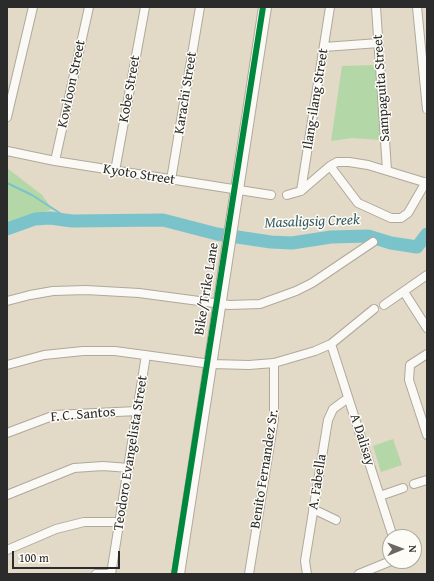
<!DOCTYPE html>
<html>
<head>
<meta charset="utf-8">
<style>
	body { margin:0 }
	#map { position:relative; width:434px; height:581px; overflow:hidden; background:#e2d9c6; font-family:"Gentium Book Plus",serif }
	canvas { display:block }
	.frame { position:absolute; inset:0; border:8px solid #2b2b2b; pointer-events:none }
	.north { position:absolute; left:382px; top:529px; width:40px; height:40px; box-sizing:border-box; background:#fdfcf7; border:1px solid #a9a8a5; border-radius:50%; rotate:89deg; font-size:11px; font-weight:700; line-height:16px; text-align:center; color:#2b2b2b }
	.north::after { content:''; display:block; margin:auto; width:14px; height:18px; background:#6b6861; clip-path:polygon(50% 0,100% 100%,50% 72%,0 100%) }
	.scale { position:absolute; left:12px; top:551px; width:108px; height:18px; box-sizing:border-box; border:2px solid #2b2b2b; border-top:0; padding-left:5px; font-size:12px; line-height:14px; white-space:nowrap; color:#2b2b2b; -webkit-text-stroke:3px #fdfcf7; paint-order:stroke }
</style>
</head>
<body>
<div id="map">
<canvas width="434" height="581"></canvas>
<div class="frame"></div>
<div class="north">N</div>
<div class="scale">100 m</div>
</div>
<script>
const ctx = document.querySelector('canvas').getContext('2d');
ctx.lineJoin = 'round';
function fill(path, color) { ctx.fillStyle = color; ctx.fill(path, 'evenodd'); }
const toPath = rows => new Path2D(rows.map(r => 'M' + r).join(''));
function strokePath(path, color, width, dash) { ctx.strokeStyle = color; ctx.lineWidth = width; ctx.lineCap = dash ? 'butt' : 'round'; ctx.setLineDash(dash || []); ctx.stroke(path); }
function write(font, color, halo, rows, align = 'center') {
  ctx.font = font + ' "Gentium Book Plus",serif'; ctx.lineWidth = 3; ctx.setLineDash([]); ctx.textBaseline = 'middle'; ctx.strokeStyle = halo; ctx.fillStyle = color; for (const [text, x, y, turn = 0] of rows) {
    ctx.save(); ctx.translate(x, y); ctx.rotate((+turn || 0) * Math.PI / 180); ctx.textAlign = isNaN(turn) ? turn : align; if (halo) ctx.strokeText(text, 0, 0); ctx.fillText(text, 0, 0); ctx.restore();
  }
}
fill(toPath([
	[377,65,380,140,352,138,331,141,342,66],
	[7,168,42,195,52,209,7,226],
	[393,439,402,465,381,472,373,446]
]), '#b4d7a8');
strokePath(toPath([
	[7,183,32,195,72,221]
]), '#7bc3ca', 2);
strokePath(toPath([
	[7,229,35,219,50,218,72,221,163,220,217,234,271,242,292,243,331,237,368,236,391,243,417,247,427,234]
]), '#7bc3ca', 13);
const street = toPath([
	[376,7,387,170],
	[417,7,427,109],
	[324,47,379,43],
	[7,117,33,7],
	[7,151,55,161,271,195],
	[55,161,89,7],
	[330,166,358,203,391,218,401,218,408,213,426,182],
	[115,171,145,7],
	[171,180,200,7],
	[301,191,330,7],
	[287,195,301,191,330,166,337,162,349,162,368,165,427,183],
	[404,292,427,328],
	[7,301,30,295,53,291,86,290,139,293,229,305,260,304,296,291,312,283,373,242],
	[384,305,427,275],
	[331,344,393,537],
	[427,354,410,365,409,380,427,435],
	[7,365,44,355,83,351,115,351,211,364,249,365,274,363,315,351,331,344,374,309],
	[7,433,55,415,137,411],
	[414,484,427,480],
	[7,495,74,468,103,466,129,468],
	[380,496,403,488],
	[313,509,336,520],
	[7,550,56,529,84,522,119,522],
	[96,574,111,574],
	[111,574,146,355],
	[249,574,274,419,274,363],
	[307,574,305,561,328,420,333,409,348,398],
	[359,574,391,561]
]);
const secondary = toPath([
	[178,574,265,7]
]);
strokePath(street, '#aea99c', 10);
strokePath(secondary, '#aea99c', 14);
strokePath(street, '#fbf9f6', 8);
strokePath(secondary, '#fbf9f6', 12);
strokePath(toPath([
	[174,574,263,7]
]), '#00873e', 6);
write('14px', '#2b2b2b', '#fdfcf7', [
	["Kowloon Street",72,84,-78],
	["Sampaguita Street",382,88,-94],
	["Kobe Street",130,89,-80],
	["Karachi Street",186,93,-81],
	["Ilang-ilang Street",316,99,-81],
	["Kyoto Street",139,175,9],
	["Bike/Trike Lane",207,289,-81],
	["F. C. Santos",83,415,-5],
	["A Dalisay",362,440,72],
	["Teodoro Evangelista Street",131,453,-81],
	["Benito Fernandez Sr.",265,469,-81],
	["A. Fabella",318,482,-81]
]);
write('italic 15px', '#385d63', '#fdfcf7', [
	["Masaligsig Creek",312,222,-2]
]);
</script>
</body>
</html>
